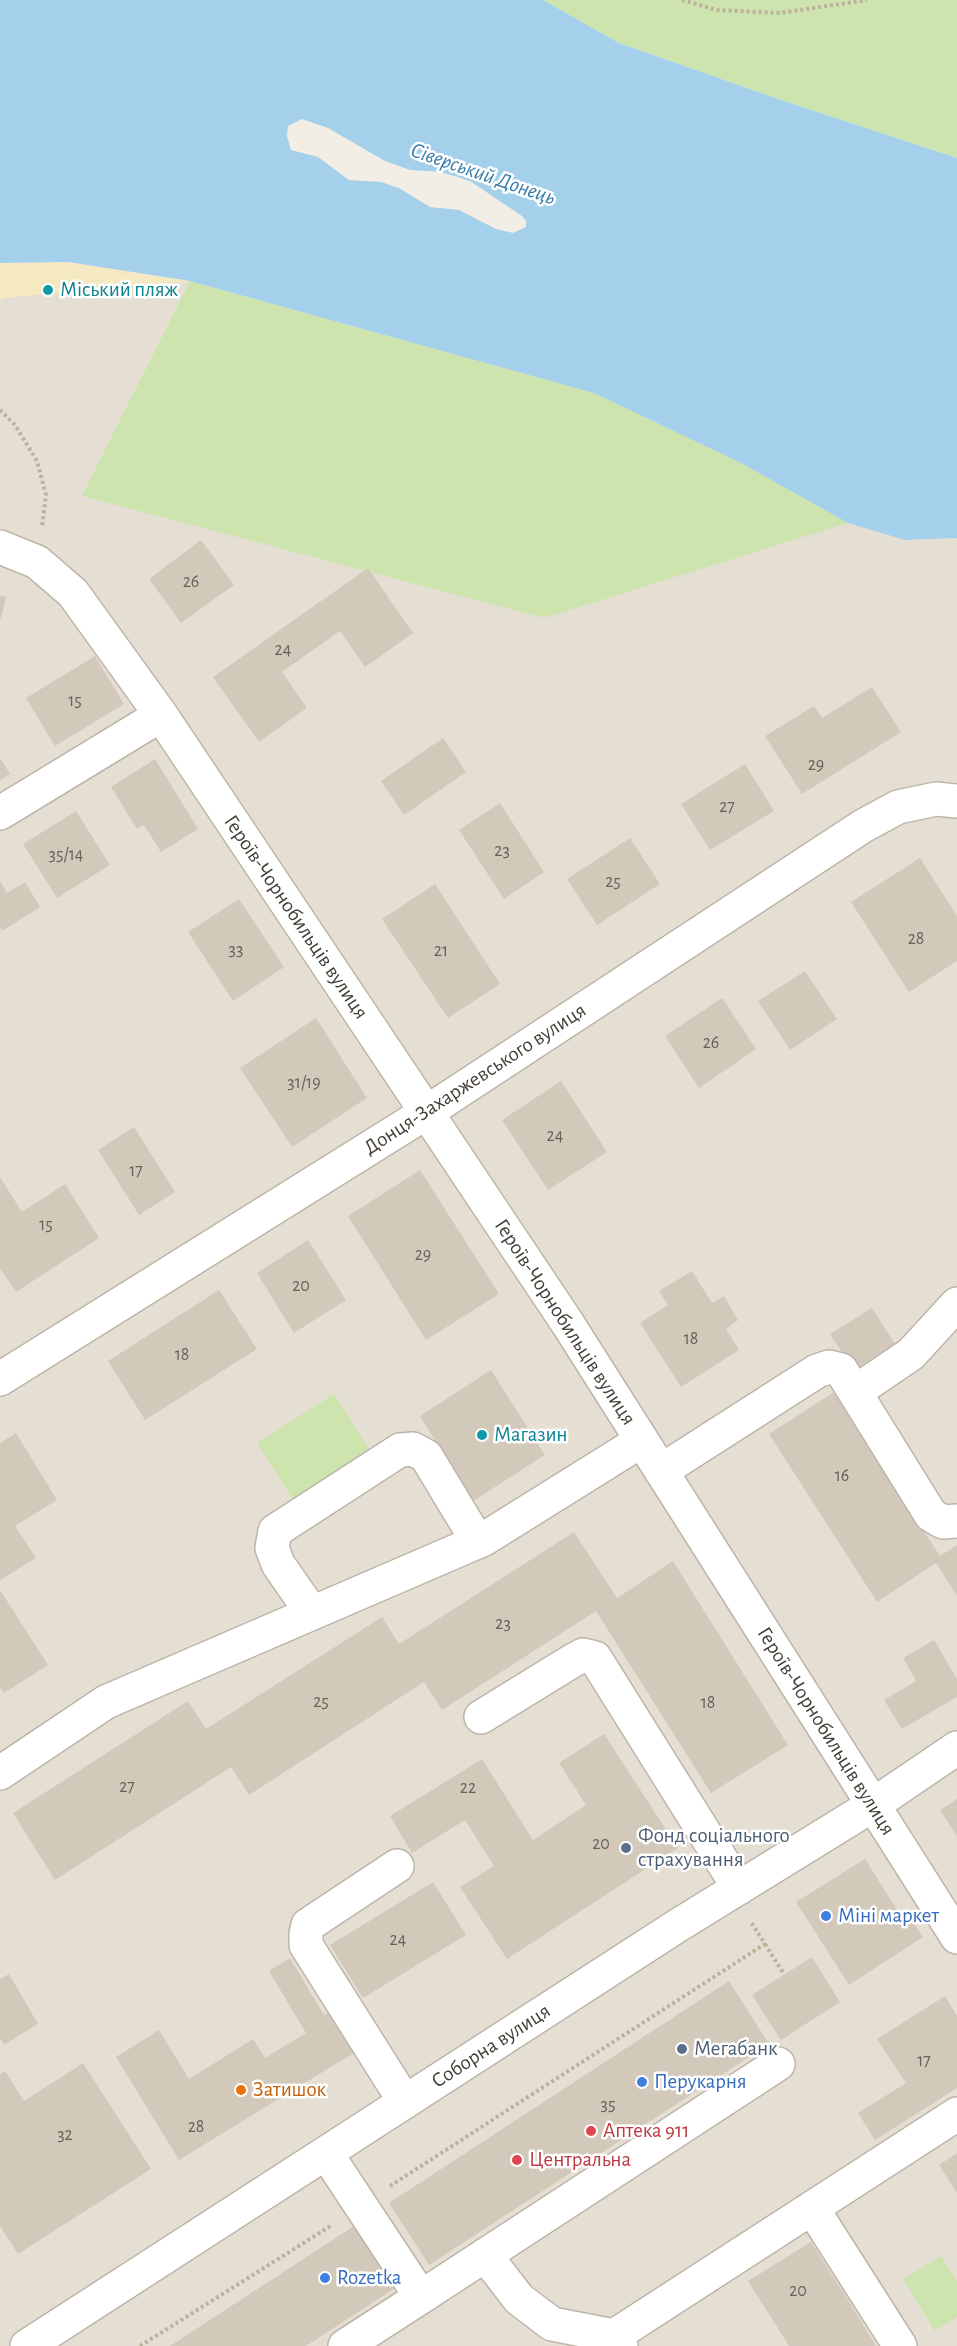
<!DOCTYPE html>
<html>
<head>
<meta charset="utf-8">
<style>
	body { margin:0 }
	canvas { display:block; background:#f2eee5 }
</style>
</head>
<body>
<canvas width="957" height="2346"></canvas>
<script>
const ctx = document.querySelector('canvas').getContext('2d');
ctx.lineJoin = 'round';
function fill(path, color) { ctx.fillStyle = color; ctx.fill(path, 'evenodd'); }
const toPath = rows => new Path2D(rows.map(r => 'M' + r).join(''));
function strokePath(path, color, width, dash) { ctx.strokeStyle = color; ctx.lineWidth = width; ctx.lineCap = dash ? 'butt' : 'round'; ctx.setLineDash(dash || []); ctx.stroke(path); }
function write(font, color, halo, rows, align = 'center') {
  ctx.font = font + ' "Alegreya Sans",sans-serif'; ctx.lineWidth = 5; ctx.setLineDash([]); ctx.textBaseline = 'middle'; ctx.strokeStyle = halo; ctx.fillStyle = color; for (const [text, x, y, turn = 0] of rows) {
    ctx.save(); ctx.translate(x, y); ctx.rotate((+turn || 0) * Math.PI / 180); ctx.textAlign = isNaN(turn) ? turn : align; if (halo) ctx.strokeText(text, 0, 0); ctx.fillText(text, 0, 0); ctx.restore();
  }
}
fill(toPath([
	[0,263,190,281,594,393,905,540,957,538,957,2346,0,2346]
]), '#e5dfd3');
fill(toPath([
	[543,0,957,0,957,158,781,100,619,43],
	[190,281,594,393,743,464,848,523,544,618,82,496],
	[334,1394,371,1452,294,1501,257,1443],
	[941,2256,957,2282,957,2317,935,2331,903,2279]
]), '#cde4af');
fill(toPath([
	[68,262,190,281,3,298,0,302,0,263]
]), '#f5e9c2');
fill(toPath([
	[0,0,543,0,619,43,781,100,957,158,957,538,905,540,848,523,743,464,594,393,190,281,68,262,0,263],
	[302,119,328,128,385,161,410,170,441,172,470,181,522,216,526,221,526,227,513,233,496,229,459,210,430,207,399,188,381,182,349,180,318,157,291,150,287,136,288,126]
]), '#a4d0ec');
fill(toPath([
	[201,540,234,585,181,623,149,579],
	[368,568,413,633,365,667,340,631,282,672,307,708,259,742,213,677],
	[0,596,6,597,1,619,0,619],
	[95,656,124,704,55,746,26,698],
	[872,687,901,732,802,794,765,736,814,706,822,718],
	[443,738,466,772,404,815,381,781],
	[0,758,10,774,0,780],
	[155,759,198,829,161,852,144,825,137,829,111,787],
	[745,764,774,811,710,850,681,804],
	[500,803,544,872,504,899,459,830],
	[76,811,110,865,57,898,23,844],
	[630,838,660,884,597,925,567,879],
	[920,858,957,916,957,961,909,992,851,902],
	[0,881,7,893,25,882,40,907,2,931,0,927],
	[435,884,500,984,448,1018,382,919],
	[239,899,284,967,233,1001,188,932],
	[805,971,837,1019,790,1050,758,1001],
	[722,998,756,1049,699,1088,665,1036],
	[316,1018,367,1098,292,1147,240,1068],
	[561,1081,607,1152,548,1190,502,1120],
	[134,1127,175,1192,139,1215,98,1150],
	[420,1170,499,1294,426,1340,348,1216],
	[0,1177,22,1212,65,1184,99,1238,16,1292,0,1268],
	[308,1240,346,1300,294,1333,257,1273],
	[692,1271,712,1303,724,1296,738,1320,726,1329,739,1350,681,1387,640,1323,668,1305,659,1291],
	[219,1290,257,1349,145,1420,108,1361],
	[872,1308,895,1344,854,1370,830,1334],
	[491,1370,545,1455,473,1501,420,1416],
	[834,1392,940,1556,957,1545,957,1596,936,1563,877,1602,769,1434],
	[16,1433,57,1500,15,1526,36,1558,0,1580,0,1443],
	[574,1532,617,1598,673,1561,788,1745,711,1793,596,1611,442,1710,424,1682,249,1795,231,1767,55,1880,13,1813,188,1701,206,1729,382,1617,399,1644],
	[0,1590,48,1665,4,1693,0,1688],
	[934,1640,957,1679,957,1697,902,1729,884,1700,916,1681,903,1658],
	[604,1734,678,1848,507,1959,460,1887,494,1866,465,1820,412,1853,390,1816,482,1759,533,1840,586,1805,559,1763],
	[957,1799,957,1836,940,1810],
	[865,1859,901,1916,906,1912,923,1937,849,1985,796,1902],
	[433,1882,466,1935,363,1998,330,1945],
	[812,1957,840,2002,781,2040,752,1995],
	[290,1958,324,2015,333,2010,357,2051,179,2160,116,2057,159,2030,189,2079,253,2039,265,2058,306,2033,269,1971],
	[9,1974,38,2024,4,2045,0,2038,0,1979],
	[729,1981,769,2044,429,2265,389,2203],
	[945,1996,957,2016,957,2088,875,2140,858,2113,906,2083,877,2039],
	[83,2063,151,2169,18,2254,0,2226,0,2074,5,2071,24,2101],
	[957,2153,957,2193,939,2165],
	[354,2226,395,2288,306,2346,170,2346],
	[811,2242,848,2300,876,2346,789,2346,748,2281]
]), '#d3c9bb');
const minor = toPath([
	[0,547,37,562,73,593,161,715,568,1324,957,1937],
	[0,813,161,715],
	[0,1379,427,1112,863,826,898,807,936,799,957,801],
	[855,1392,911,1354,957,1304],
	[661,1471,817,1371,829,1367,841,1370,931,1515,943,1522,957,1521],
	[312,1613,278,1564,272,1548,275,1531,400,1450,413,1449,426,1456,478,1542],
	[481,1717,572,1661,583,1655,595,1658,739,1888],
	[0,1773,106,1702,484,1539,641,1441],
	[397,1866,308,1925,306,1934,306,1945,405,2102],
	[326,2153,421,2297,345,2346],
	[812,2208,900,2346],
	[485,2255,519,2299,552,2324,614,2336],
	[421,2297,778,2064],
	[27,2346,677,1926,873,1805,957,1748],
	[621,2346,614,2336,957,2114]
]);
strokePath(minor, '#bdb5a8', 36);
strokePath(toPath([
	[682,0,717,10,780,13,867,0],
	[0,410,15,425,37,461,46,495,42,527],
	[765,1944,784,1974],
	[390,2186,765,1944,751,1922],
	[140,2346,329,2227,331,2223]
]), '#beb19a', 4, [3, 3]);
strokePath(minor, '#fff', 33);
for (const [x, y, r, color] of [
	[48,290,6,"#0f9aa8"],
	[482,1435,6,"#0f9aa8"],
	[626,1848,6,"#5c6f8a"],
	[826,1916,6,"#3f7fe0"],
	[682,2049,6,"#5c6f8a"],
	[642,2082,6,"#3f7fe0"],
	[241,2090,6,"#e8710a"],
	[591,2131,6,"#e0444e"],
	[517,2160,6,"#e0444e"],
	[325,2278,6,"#3f7fe0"]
]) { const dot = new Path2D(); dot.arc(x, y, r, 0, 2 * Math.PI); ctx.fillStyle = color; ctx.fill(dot); strokePath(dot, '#fff', 2); }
write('18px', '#686156', null, [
	["26",191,582],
	["24",283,650],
	["15",75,701],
	["29",816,765],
	["27",727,807],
	["23",502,851],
	["35/14",66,855],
	["25",613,882],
	["28",916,939],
	["33",236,950],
	["21",441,951],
	["26",711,1043],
	["31/19",304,1083],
	["24",555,1136],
	["17",136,1171],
	["15",46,1225],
	["29",423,1255],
	["20",301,1286],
	["18",691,1339],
	["18",182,1355],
	["16",842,1476],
	["23",503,1624],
	["25",321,1702],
	["18",708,1703],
	["27",127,1787],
	["22",468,1788],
	["20",601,1844],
	["24",398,1940],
	["17",924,2061],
	["35",608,2105],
	["28",196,2127],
	["32",65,2135],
	["20",798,2291]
]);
write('21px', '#0d838f', '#fff', [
	["Міський пляж",60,290],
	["Магазин",494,1435]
], 'left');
write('21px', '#443e35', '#fff', [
	["Героїв-Чорнобильців вулиця",296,917,56],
	["Донця-Захаржевського вулиця",475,1079,-33],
	["Героїв-Чорнобильців вулиця",565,1322,57],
	["Героїв-Чорнобильців вулиця",826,1731,58],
	["Соборна вулиця",491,2046,-33]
]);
write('21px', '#4e5e75', '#fff', [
	["Фонд соціального",638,1836],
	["страхування",638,1860],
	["Мегабанк",694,2049]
], 'left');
write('21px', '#366cbe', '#fff', [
	["Міні маркет",838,1916],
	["Перукарня",654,2082],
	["Rozetka",337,2278]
], 'left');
write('21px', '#c56008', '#fff', [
	["Затишок",253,2090]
], 'left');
write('21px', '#be3a42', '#fff', [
	["Аптека 911",603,2131],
	["Центральна",529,2160]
], 'left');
write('italic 22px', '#347aaa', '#fff', [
	["Сіверський Донець",483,174,19]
]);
</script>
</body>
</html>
